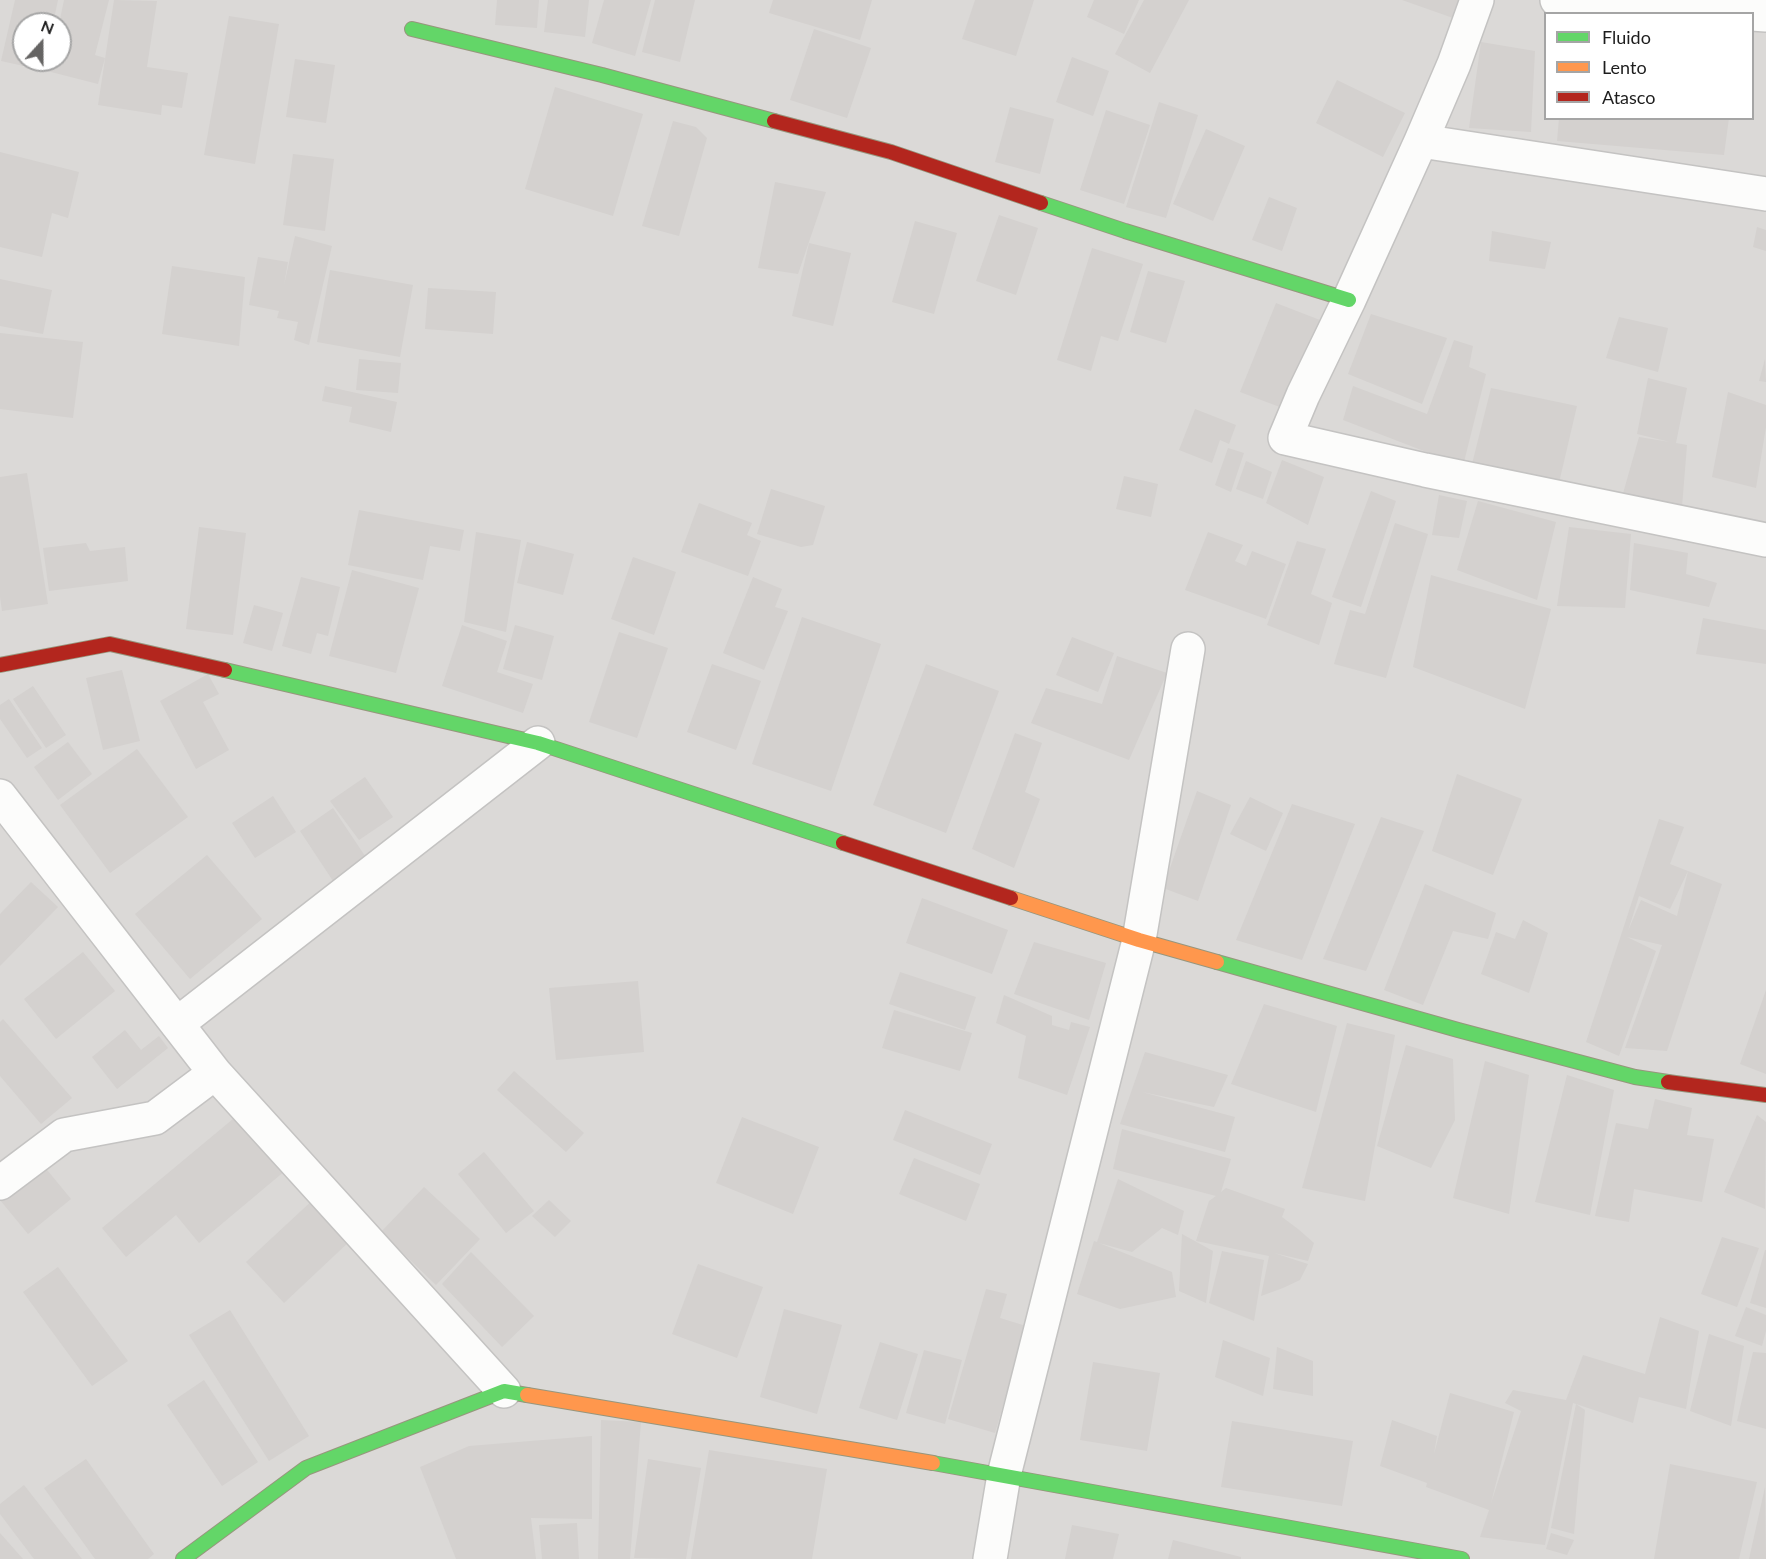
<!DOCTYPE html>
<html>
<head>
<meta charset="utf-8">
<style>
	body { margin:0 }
	#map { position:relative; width:1766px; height:1559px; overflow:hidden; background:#ece9e6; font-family:Lato,sans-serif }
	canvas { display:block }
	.legend { position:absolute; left:1544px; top:12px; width:210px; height:108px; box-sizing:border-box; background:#fff; border:2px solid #a5a5a5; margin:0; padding:8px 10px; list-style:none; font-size:18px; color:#1d1d1d }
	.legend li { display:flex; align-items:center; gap:12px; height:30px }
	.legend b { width:30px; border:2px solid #a5a5a5 }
	.north { position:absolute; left:12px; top:12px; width:60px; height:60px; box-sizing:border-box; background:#fff; border:2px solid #a5a5a5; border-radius:50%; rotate:21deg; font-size:16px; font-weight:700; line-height:24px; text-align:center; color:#1d1d1d }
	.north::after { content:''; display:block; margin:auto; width:21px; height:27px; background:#656463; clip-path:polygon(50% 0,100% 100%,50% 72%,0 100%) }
</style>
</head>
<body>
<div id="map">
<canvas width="1766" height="1559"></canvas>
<ul class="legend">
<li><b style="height:8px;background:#63d668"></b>Fluido</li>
<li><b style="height:8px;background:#ff974d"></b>Lento</li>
<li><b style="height:8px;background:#b3261e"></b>Atasco</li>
</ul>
<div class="north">N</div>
</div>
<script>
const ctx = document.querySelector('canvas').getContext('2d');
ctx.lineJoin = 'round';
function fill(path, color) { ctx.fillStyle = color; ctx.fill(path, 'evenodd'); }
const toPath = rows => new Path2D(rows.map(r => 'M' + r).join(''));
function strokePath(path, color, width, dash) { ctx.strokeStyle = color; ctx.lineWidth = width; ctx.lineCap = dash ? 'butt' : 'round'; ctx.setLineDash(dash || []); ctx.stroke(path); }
fill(toPath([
	[0,0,1766,0,1766,1559,0,1559],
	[1546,14,1752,14,1752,118,1546,118],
	[24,24,60,24,60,60,24,60]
]), '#dbd9d7');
fill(toPath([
	[15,0,58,0,53,24,24,24,24,60,44,60,42,70,1,61],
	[64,0,109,0,95,55,105,58,98,84,47,71,50,60,60,60,60,24,59,24],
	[114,0,157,1,147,67,188,73,182,108,162,105,161,115,98,105],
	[497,0,539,0,537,28,495,25],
	[548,0,589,0,585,37,544,32],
	[604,0,651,0,635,56,592,43],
	[655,0,695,0,680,62,642,52],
	[773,0,872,0,860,40,769,13],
	[975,0,1034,0,1016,56,962,39],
	[1094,0,1139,0,1124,34,1087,17],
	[1144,0,1189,0,1150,73,1115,54],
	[1402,0,1459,0,1453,18],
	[229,16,279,24,255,164,204,155],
	[814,29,871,48,847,118,790,100],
	[1481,42,1535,51,1531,132,1469,128],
	[1072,57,1109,71,1093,116,1056,102],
	[295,59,335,65,326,123,286,117],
	[1337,80,1405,113,1383,157,1316,123],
	[555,87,643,114,613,216,525,189],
	[1159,102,1198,115,1166,218,1126,207],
	[1010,107,1054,119,1040,174,995,162],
	[1106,110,1150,125,1124,204,1080,190],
	[1559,118,1729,118,1724,155,1557,141],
	[673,121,696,127,707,138,679,236,642,226],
	[1206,129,1245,146,1213,221,1173,204],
	[0,152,79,172,68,218,52,213,42,257,0,247],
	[293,154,334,159,325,231,283,225],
	[775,182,826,192,798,274,758,268],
	[1269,197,1297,208,1282,251,1252,240],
	[999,215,1038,228,1016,295,976,281],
	[915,221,957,233,934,314,892,302],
	[1757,227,1766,230,1766,251,1753,247],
	[1492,231,1551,242,1545,269,1489,261],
	[295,236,332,246,309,345,294,340,298,322,277,318,279,311,249,305,258,257,288,262,284,285],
	[809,243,851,253,833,326,792,316],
	[1092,248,1143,264,1118,341,1101,336,1091,371,1057,360],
	[172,266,245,277,239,346,162,334],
	[330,270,413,285,400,357,317,342],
	[1148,271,1185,281,1166,343,1130,332],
	[0,279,52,290,43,334,0,326],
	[428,288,496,292,493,334,425,329],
	[1276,303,1320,320,1285,409,1240,392],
	[1371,314,1447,338,1422,404,1348,374],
	[1619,317,1668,328,1658,372,1606,358],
	[0,333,83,342,73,418,0,409],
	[1454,340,1473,346,1469,367,1486,374,1463,466,1343,420,1353,386,1427,414],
	[359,359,401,363,398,393,356,390],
	[1765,359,1766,382,1759,381],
	[1648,378,1687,388,1676,443,1687,445,1682,507,1622,497,1639,437,1670,442,1637,434],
	[325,386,397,402,391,432,349,422,352,407,322,401],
	[1491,388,1577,406,1558,487,1471,468],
	[1728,392,1766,405,1766,427,1756,488,1712,477],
	[1195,409,1236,425,1229,444,1220,440,1212,463,1179,450],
	[1228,448,1244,453,1231,492,1215,485],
	[1282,460,1324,477,1308,525,1266,503],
	[1246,461,1272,472,1263,499,1236,489],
	[27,473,48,604,2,611,0,597,0,477],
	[1124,476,1158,484,1151,517,1116,509],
	[771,489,825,506,813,545,801,547,757,534],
	[1371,491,1396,501,1361,607,1332,597],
	[1439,495,1467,501,1459,538,1432,535],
	[1478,501,1556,522,1537,600,1457,570],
	[699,503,752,523,747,535,761,541,748,576,681,552],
	[359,510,464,530,460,551,430,546,423,580,348,565],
	[1395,523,1428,534,1386,678,1334,664,1350,610,1365,614],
	[199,527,246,533,233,635,186,629],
	[1569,527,1631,534,1625,608,1557,606],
	[476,532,521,540,506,632,464,622],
	[1208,532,1243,545,1235,561,1246,566,1252,551,1286,564,1266,619,1185,590],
	[1297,541,1326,549,1311,594,1332,603,1319,645,1267,625],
	[527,542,574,554,563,595,517,583],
	[86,543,90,551,125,547,128,581,49,591,43,548],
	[1634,543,1688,553,1686,574,1717,583,1709,607,1630,590],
	[633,557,676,572,654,635,611,619],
	[352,570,419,588,396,673,329,656],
	[1431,575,1551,609,1525,709,1413,667],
	[301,577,340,587,328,636,317,633,311,654,282,646],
	[753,577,782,589,775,607,788,611,764,670,723,653],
	[254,605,283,613,272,651,243,643],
	[802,617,881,644,831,791,752,764],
	[1703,618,1766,630,1766,664,1696,654],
	[462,625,507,641,497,672,533,684,523,713,442,686],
	[515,625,554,636,542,680,503,669],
	[619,632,668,648,637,738,589,722],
	[1072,637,1114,653,1098,692,1056,675],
	[1117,656,1167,673,1129,760,1031,723,1046,688,1102,704],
	[712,664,761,681,736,750,687,732],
	[926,664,999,691,946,833,873,805],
	[122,670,140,741,103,750,86,678],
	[208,674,219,694,203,702,229,750,196,769,160,701],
	[33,686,66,735,46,748,13,699],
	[9,699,42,748,27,758,0,719,0,705],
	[1015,733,1042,743,1025,792,1040,799,1014,868,972,849],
	[68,742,92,774,58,800,34,767],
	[137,749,188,817,110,873,60,805],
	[1457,774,1522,799,1493,875,1432,851],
	[365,777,393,817,359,840,330,801],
	[1197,791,1231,805,1198,901,1163,888],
	[273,796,296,832,255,858,232,823],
	[1250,797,1283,813,1266,851,1230,834],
	[1292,804,1355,824,1302,960,1236,940],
	[333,808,371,865,337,887,300,831],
	[1381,817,1424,831,1366,971,1323,959],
	[1659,819,1684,827,1670,864,1688,871,1670,909,1639,896,1628,931,1641,900,1677,916,1688,871,1722,884,1667,1051,1625,1048,1662,945,1627,937,1656,951,1619,1056,1586,1042],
	[207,855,262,919,190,979,135,914],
	[31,882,58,907,0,966,0,914],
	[1425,884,1496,913,1488,939,1453,931,1423,1005,1384,990],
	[922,898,1008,930,992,974,906,943],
	[1523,920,1548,933,1529,993,1481,974,1496,932,1515,939],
	[1034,942,1106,963,1089,1020,1014,994],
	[83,952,115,991,56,1039,24,999],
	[900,972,976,997,965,1030,889,1004],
	[638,981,644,1052,556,1060,549,988],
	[1766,990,1766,1074,1740,1064],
	[1004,995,1052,1016,1052,1025,1069,1030,1071,1022,1090,1027,1067,1095,1018,1078,1026,1036,996,1023],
	[1264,1004,1337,1026,1316,1112,1231,1084],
	[894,1010,972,1033,960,1071,882,1048],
	[3,1019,72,1098,41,1124,0,1076,0,1022],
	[1347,1023,1395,1035,1365,1201,1302,1188],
	[125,1030,141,1050,159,1036,168,1048,117,1089,92,1057],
	[1406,1045,1453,1059,1455,1120,1431,1168,1377,1146],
	[1145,1052,1228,1075,1214,1107,1142,1092,1235,1117,1225,1152,1120,1124],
	[1485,1061,1529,1075,1509,1214,1453,1198],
	[514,1071,584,1133,566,1152,497,1090],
	[1567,1075,1614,1090,1590,1215,1535,1202],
	[1655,1099,1692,1108,1687,1135,1714,1139,1702,1202,1634,1189,1629,1222,1595,1216,1616,1123,1648,1129],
	[905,1110,992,1144,980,1175,893,1140],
	[239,1114,286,1170,199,1243,176,1215,126,1257,102,1228],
	[1757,1115,1766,1122,1765,1209,1724,1192],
	[742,1117,819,1147,793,1214,716,1183],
	[1122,1129,1231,1159,1221,1192,1226,1188,1285,1209,1282,1217,1298,1229,1314,1243,1308,1261,1274,1253,1308,1264,1300,1280,1283,1288,1261,1296,1269,1256,1196,1241,1209,1201,1216,1196,1113,1169],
	[484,1152,534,1211,506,1233,458,1174],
	[914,1158,980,1184,966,1221,899,1194],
	[43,1165,71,1199,28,1234,0,1200],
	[1118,1179,1184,1211,1178,1235,1162,1228,1132,1252,1099,1243,1172,1272,1176,1297,1120,1309,1077,1294,1094,1241,1097,1242],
	[424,1187,480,1239,436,1285,381,1232],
	[315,1198,352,1239,284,1303,246,1262],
	[549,1200,571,1221,555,1237,532,1216],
	[1182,1234,1213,1251,1206,1303,1179,1291],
	[1722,1237,1759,1248,1737,1307,1701,1294],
	[1765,1250,1766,1250,1766,1308,1750,1303],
	[1222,1251,1264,1260,1254,1321,1209,1303],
	[471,1252,534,1316,502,1347,442,1284],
	[698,1264,763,1287,737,1358,672,1334],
	[58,1267,128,1361,92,1386,23,1292],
	[986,1289,1007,1294,1000,1318,1026,1326,995,1433,948,1419],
	[1746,1307,1766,1315,1766,1331,1762,1346,1735,1336],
	[784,1309,842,1325,817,1414,760,1397],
	[230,1310,309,1436,269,1461,189,1335],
	[1660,1317,1699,1331,1686,1409,1639,1397,1633,1423,1576,1404,1585,1410,1574,1534,1551,1528,1576,1404,1573,1403,1545,1545,1480,1537,1489,1510,1426,1487,1427,1483,1380,1466,1392,1420,1437,1436,1434,1454,1450,1393,1514,1412,1491,1503,1521,1411,1505,1403,1513,1390,1566,1400,1583,1355,1645,1374],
	[1709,1334,1744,1346,1731,1426,1690,1411],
	[1223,1340,1270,1358,1263,1396,1215,1377],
	[880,1342,918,1354,897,1420,859,1408],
	[1277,1347,1313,1361,1313,1396,1273,1389],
	[924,1350,962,1360,945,1424,906,1413],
	[1753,1352,1766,1353,1766,1429,1737,1421],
	[1093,1362,1160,1373,1147,1451,1080,1440],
	[204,1380,258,1462,222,1486,167,1405],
	[601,1420,641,1422,630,1559,598,1559],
	[1232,1421,1353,1441,1342,1506,1221,1487],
	[592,1436,592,1519,531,1518,536,1559,456,1559,420,1467,469,1446],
	[709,1450,827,1469,812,1559,691,1559],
	[86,1459,154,1554,148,1559,95,1559,44,1488],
	[648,1459,701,1468,686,1559,634,1558],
	[1670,1464,1757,1482,1739,1559,1654,1559],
	[24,1485,82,1559,34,1559,0,1514,0,1504],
	[1765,1487,1766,1559,1749,1559],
	[577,1523,579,1559,542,1559,539,1525],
	[1072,1525,1119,1534,1113,1559,1065,1559],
	[0,1533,23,1559,0,1559],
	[1551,1533,1574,1540,1567,1555,1546,1549],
	[1173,1540,1241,1557,1241,1559,1168,1559]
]), '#d4d1cf');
const street = toPath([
	[1477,0,1454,64,1421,141,1349,300,1303,395,1285,438,1425,470,1766,540],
	[1557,0,1766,15],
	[1421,141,1766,194],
	[0,796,215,1073,504,1391],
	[177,1024,538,743],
	[0,1183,64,1135,155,1118,215,1073],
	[990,1559,1004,1475,1139,940,1188,649]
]);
const fast = toPath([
	[412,29,602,75,774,121],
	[1041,203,1125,231,1349,300],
	[225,670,538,743,843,843],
	[1217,962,1458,1030,1635,1077,1668,1082],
	[933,1463,1462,1559],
	[183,1559,306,1468,504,1391,527,1395]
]);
const slow = toPath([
	[1011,898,1139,940,1217,962],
	[527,1395,933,1463]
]);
const jam = toPath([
	[774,121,891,152,1041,203],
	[0,665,110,644,225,670],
	[843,843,1011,898],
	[1668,1082,1766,1095]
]);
strokePath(street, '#c4c3c2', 36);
strokePath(fast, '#97967d', 16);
strokePath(slow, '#97967d', 16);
strokePath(jam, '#97967d', 16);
strokePath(street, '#fcfcfb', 33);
strokePath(fast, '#63d668', 14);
strokePath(slow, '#ff974d', 14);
strokePath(jam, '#b3261e', 14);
</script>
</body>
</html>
